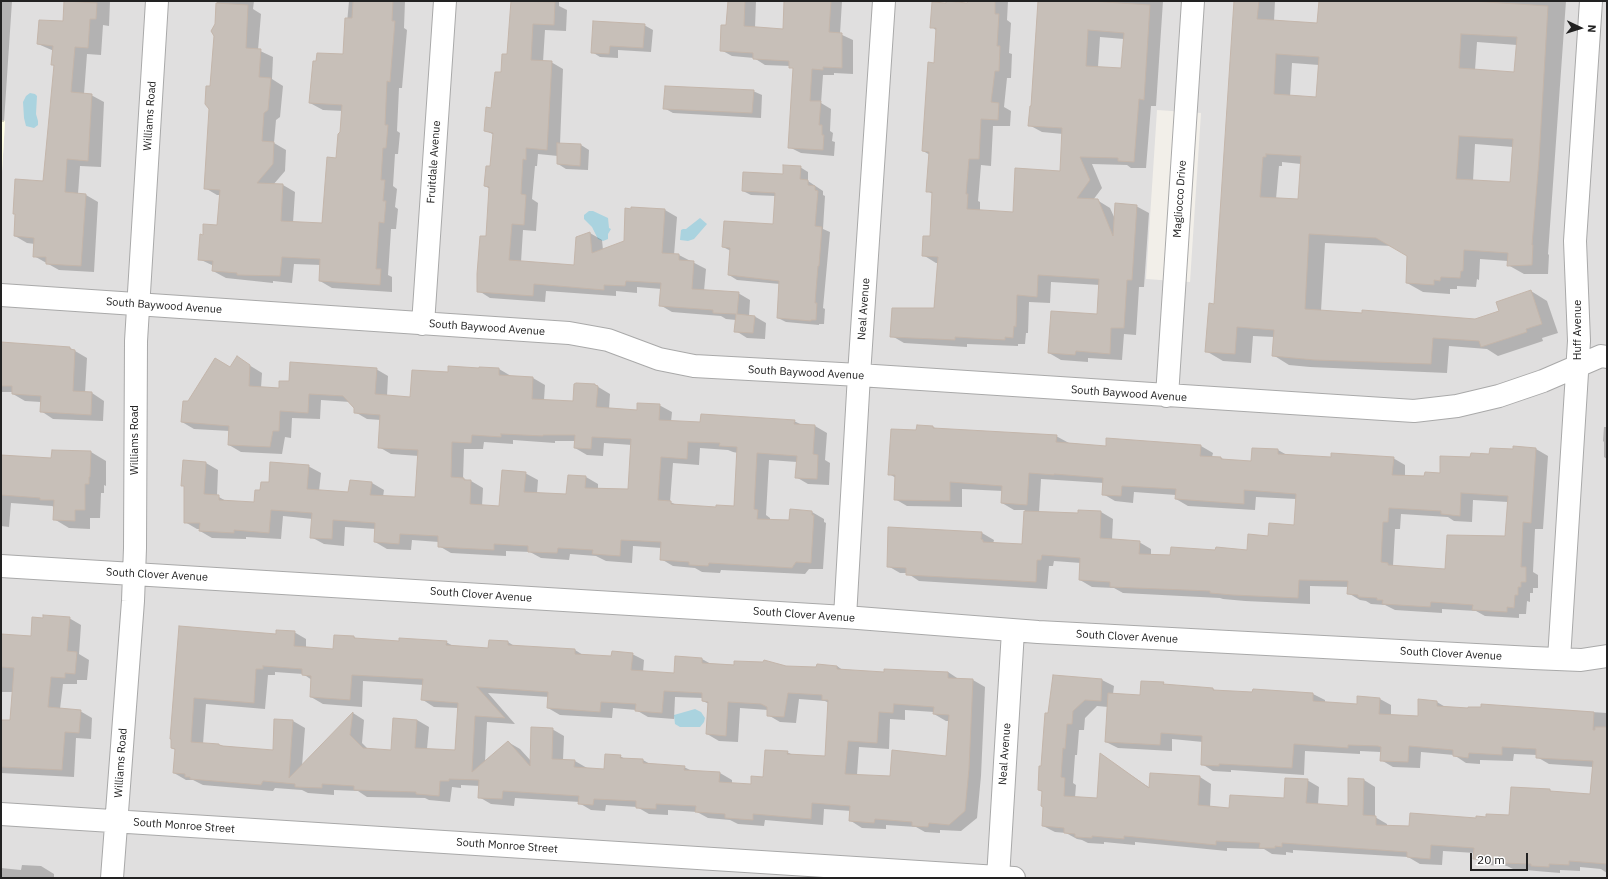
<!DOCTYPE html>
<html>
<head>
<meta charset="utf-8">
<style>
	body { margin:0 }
	#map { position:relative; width:1608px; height:879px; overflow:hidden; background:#f2efe9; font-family:"IBM Plex Sans",sans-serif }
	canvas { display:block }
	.frame { position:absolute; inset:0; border:2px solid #222; pointer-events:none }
	.north { position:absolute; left:1560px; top:8px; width:40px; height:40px; -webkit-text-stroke:3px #fff; paint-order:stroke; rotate:94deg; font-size:11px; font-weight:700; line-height:16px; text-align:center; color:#222 }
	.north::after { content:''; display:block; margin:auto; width:14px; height:18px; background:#222; clip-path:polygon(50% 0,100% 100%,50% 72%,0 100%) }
	.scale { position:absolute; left:1470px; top:853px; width:58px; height:18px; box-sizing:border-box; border:2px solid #222; border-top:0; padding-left:5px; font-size:12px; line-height:14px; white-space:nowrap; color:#222; -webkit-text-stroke:3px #fff; paint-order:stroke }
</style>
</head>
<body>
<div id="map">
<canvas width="1608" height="879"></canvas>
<div class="frame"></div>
<div class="north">N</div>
<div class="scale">20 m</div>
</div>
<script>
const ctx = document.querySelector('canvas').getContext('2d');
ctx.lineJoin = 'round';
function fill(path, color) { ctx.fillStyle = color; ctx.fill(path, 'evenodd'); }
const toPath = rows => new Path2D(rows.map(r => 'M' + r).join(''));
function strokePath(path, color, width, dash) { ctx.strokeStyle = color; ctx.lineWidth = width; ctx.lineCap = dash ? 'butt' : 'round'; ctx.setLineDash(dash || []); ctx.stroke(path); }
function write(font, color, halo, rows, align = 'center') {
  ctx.font = font + ' "IBM Plex Sans",sans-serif'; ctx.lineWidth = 4; ctx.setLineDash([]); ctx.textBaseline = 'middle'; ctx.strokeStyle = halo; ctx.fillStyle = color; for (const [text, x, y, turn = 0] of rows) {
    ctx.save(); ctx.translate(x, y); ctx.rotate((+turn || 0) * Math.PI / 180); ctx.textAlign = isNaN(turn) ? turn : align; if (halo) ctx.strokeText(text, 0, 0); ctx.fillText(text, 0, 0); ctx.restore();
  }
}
fill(toPath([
	[1,1,1607,1,1607,878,1,878,1,189,5,121,1,120],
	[1157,110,1201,113,1190,282,1146,279]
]), '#e0dfdf');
fill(toPath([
	[1,120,5,121,1,189]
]), '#ffffe5');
fill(toPath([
	[30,93,35,94,37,96,36,114,38,121,38,125,34,128,26,126,24,118,23,102,26,96],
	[589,211,593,211,608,218,609,228,611,229,608,234,608,239,603,241,598,239,592,227,584,219,584,215],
	[700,218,707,224,694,239,688,241,680,240,681,230,683,229,686,229],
	[695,709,701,712,705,718,704,722,700,727,680,727,675,724,674,715]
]), '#aad3df');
fill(toPath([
	[1,1,12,1,4,122,1,122],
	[65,1,110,1,109,26,103,25,101,55,87,54,84,94,91,95,104,102,101,167,80,166,78,194,86,195,98,202,94,272,59,270,34,256,35,244,27,243,15,236,44,182,55,66,52,65,54,51,38,44,63,23],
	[217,1,254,1,253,9,261,14,258,50,273,57,272,79,283,86,280,117,276,120,274,143,286,150,285,171,273,185,283,185,295,192,293,223,323,224,337,159,343,111,323,110,310,103,344,56,349,1,405,1,404,28,407,30,402,88,399,88,397,131,400,133,398,154,395,154,393,186,397,189,395,207,398,209,396,229,391,229,388,275,392,277,392,292,332,288,320,281,321,265,294,264,292,283,273,281,273,283,226,278,213,271,214,266,199,259,204,236,218,226,220,195,217,195,205,188],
	[512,1,559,1,559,6,567,10,566,31,545,30,543,62,551,62,563,69,560,144,581,145,589,150,588,170,566,169,558,164,558,156,538,154,537,166,535,166,532,199,538,203,536,231,523,230,521,262,575,266,577,238,590,233,602,240,603,250,624,242,665,210,677,217,674,255,679,255,706,269,704,291,738,293,750,300,749,316,754,316,766,323,765,339,747,338,736,331,736,320,726,319,721,316,672,312,660,305,662,289,637,287,637,293,616,291,616,296,546,291,545,302,490,298,479,291,487,237,490,189,485,186,491,167,494,135,485,130,508,55],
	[729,1,756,1,755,28,784,30,785,1,842,1,840,34,853,40,853,74,834,73,834,75,823,75,821,103,831,109,830,131,833,133,832,141,835,142,834,156,801,153,789,147,794,69,790,66,765,65,754,58,732,56,721,50,727,26],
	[969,1,1008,1,1007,20,1011,23,1009,53,1012,54,1011,78,1007,78,1004,107,1011,111,1010,126,993,126,991,166,981,165,978,201,980,202,980,211,1014,213,1061,172,1063,134,1042,132,1029,125,1032,107,1039,1,1163,1,1156,106,1151,106,1146,168,1131,168,1127,165,1092,164,1102,188,1093,200,1097,200,1110,208,1115,219,1136,206,1149,213,1144,287,1139,287,1136,335,1124,334,1122,360,1088,358,1088,362,1061,360,1049,353,1098,315,1100,285,1051,282,1050,303,1029,302,1028,333,1026,333,1025,344,1018,344,1018,346,967,344,967,347,904,343,892,336,934,309,939,263,936,263,923,255,931,238,933,194,927,191,930,155,923,151,935,64,937,31,932,27,969,4],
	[1100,37,1124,39,1122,69,1098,67],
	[1236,1,1275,1,1274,21,1318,24,1320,1,1566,1,1548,254,1549,255,1548,274,1524,274,1508,265,1508,261,1480,259,1479,280,1477,279,1476,287,1457,286,1457,289,1450,289,1450,294,1423,292,1407,283,1408,256,1392,246,1325,243,1321,311,1475,320,1500,312,1531,291,1547,301,1558,333,1542,338,1543,341,1498,356,1487,349,1449,346,1447,373,1310,367,1289,365,1273,355,1274,337,1253,336,1251,363,1223,361,1206,351,1215,305],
	[1477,42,1517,45,1515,73,1475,70],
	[1292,63,1319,65,1317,98,1290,97],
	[1475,144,1513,147,1511,183,1473,181],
	[1282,162,1301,164,1299,200,1276,199,1279,166,1282,166],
	[644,25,653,30,651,52,618,50,618,58,600,57,592,52],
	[753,91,762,95,761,118,673,113,664,108],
	[800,167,808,172,808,181,823,191,823,195,825,196,823,229,830,232,823,308,825,309,824,324,819,324,819,325,786,322,778,318,780,284,737,280,729,275,731,251,723,247,774,225,776,196,751,195,743,191],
	[1,343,70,348,87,358,85,393,92,393,104,401,103,421,53,419,41,411,41,402,25,401,13,394,13,392,1,392],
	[249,365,262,373,261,388,280,389,290,382,376,369,388,376,387,396,411,398,449,373,499,369,511,376,533,378,545,385,544,400,574,402,595,385,610,394,609,409,638,411,659,405,672,412,671,422,701,423,794,421,802,425,815,426,827,433,825,460,830,463,829,485,808,484,796,477,797,462,769,460,766,515,770,518,770,520,790,521,791,510,812,512,824,519,824,522,826,523,823,569,809,569,805,574,721,570,720,573,702,572,695,568,673,566,661,559,662,548,633,546,632,563,606,561,596,556,570,554,569,560,541,558,530,552,506,551,506,556,451,553,439,546,439,542,412,540,411,550,387,549,375,542,376,529,345,527,344,546,324,544,311,537,313,519,283,516,281,539,246,537,246,539,212,538,200,531,200,529,197,529,185,522,185,487,182,485,206,463,218,470,217,496,228,502,255,503,261,491,270,483,308,466,321,473,319,491,349,493,372,483,384,490,383,497,416,498,419,456,391,454,379,447,381,420,367,419,355,412,355,408,350,402,321,400,320,419,292,418,291,438,285,437,282,454,241,452,229,445,230,431,194,429,182,422,188,402,230,368],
	[513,440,555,443,555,441,575,441,575,448,587,455,603,456,604,443,632,445,629,490,598,489,598,484,586,477,567,495,537,493,538,480,525,473,500,507,482,506,483,488,471,481,463,479,464,449,483,449,484,442,513,444],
	[700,448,728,450,733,452,738,453,734,507,717,508,677,505,670,502,673,463,699,465],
	[918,426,933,427,937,429,1056,436,1069,443,1107,447,1201,446,1213,453,1212,457,1221,458,1225,460,1252,462,1253,449,1278,450,1287,455,1332,458,1393,458,1405,465,1405,476,1425,477,1441,474,1471,458,1514,450,1536,449,1548,456,1543,529,1535,529,1533,572,1538,575,1538,588,1533,588,1533,593,1530,593,1530,602,1527,601,1526,614,1519,614,1519,618,1485,616,1476,611,1442,609,1442,613,1395,610,1385,605,1371,604,1366,601,1360,600,1348,593,1349,587,1310,586,1310,604,1245,601,1223,599,1220,598,1123,593,1114,588,1092,587,1080,580,1081,563,1054,561,1053,566,1049,566,1047,589,919,581,907,573,900,573,888,566,982,533,994,540,993,544,1023,545,1025,510,1014,510,1002,503,1003,491,962,489,962,507,907,506,895,499,896,478,889,474,917,431],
	[1041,479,1104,483,1103,494,1115,501,1133,503,1134,492,1176,495,1176,499,1188,506,1255,510,1256,497,1296,499,1295,526,1269,537,1248,551,1216,551,1171,556,1151,555,1151,549,1139,542,1112,540,1113,519,1101,512,1079,514,1039,512],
	[1473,500,1508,502,1506,537,1446,570,1393,566,1395,529,1400,529,1401,514,1448,517,1454,521,1472,522],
	[1604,427,1607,427,1607,459,1604,457,1604,442,1603,441],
	[53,451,91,452,106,461,106,486,104,485,104,493,101,493,100,518,90,518,90,529,69,528,54,519,54,507,52,506,11,503,9,527,1,526,1,455,52,459],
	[69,618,81,625,79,654,89,660,87,680,77,680,77,684,63,684,60,709,80,711,92,718,91,739,76,738,74,777,1,773,1,721,11,721,13,692,1,692,1,635,32,637],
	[180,627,277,635,294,632,306,639,306,648,334,650,354,637,357,639,400,642,446,642,455,647,489,649,490,641,508,642,516,647,575,650,583,655,612,657,632,654,644,660,643,672,675,674,702,659,711,664,817,668,837,666,844,671,884,673,948,672,960,680,973,680,985,687,981,776,977,818,961,831,940,830,940,833,925,832,916,827,886,825,886,829,862,828,851,821,851,811,824,809,823,825,765,820,764,826,738,824,730,820,708,818,697,812,668,810,668,815,649,814,637,807,606,805,605,811,591,810,579,803,580,802,515,798,514,806,491,804,479,797,480,786,461,785,461,788,452,787,450,802,429,800,425,798,367,797,358,791,334,790,334,795,308,793,302,790,275,788,273,791,203,785,193,780,186,780,174,773,176,750,172,748],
	[275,672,303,674,312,680,311,697,323,704,362,707,363,681,424,685,423,700,434,707,459,708,456,751,427,749,429,727,417,720,392,751,368,749,362,743,364,720,353,713,302,766,305,728,293,721,274,751,203,744,206,704,265,709,268,675,275,675],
	[488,693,549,697,548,708,560,715,612,718,613,708,636,710,648,717,674,719,675,697,703,698,703,701,709,704,707,734,719,741,738,742,740,708,768,710,768,715,780,722,796,723,799,699,825,701,829,703,826,757,793,755,787,752,764,778,752,785,732,784,732,780,720,773,692,771,684,767,650,764,643,760,625,759,620,756,605,771,587,768,575,761,563,760,564,736,552,729,531,761,520,749,508,742,485,762,487,722,515,724],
	[905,710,934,712,934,714,946,721,949,721,947,757,891,777,857,775,859,747,889,749,890,719,905,720],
	[1102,680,1114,686,1113,694,1141,696,1163,683,1167,686,1213,689,1216,691,1253,693,1254,690,1313,694,1325,700,1325,702,1358,705,1380,699,1391,705,1391,716,1419,717,1437,702,1447,708,1482,709,1482,705,1607,713,1607,873,1601,869,1580,867,1580,871,1560,870,1560,873,1513,869,1507,866,1486,865,1474,858,1475,853,1443,851,1442,865,1420,864,1408,857,1293,850,1293,853,1286,852,1286,855,1272,854,1264,849,1227,848,1227,851,1135,842,1135,845,1104,842,1104,844,1088,843,1082,840,1077,839,1066,833,1055,832,1043,826,1044,807,1043,792,1039,790,1049,714],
	[1097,706,1108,707,1106,742,1118,748,1172,751,1172,739,1203,742,1202,764,1213,771,1231,772,1231,770,1304,775,1305,751,1360,754,1360,751,1381,752,1381,760,1393,767,1420,768,1421,752,1454,755,1466,763,1480,764,1480,760,1513,761,1514,754,1537,755,1537,757,1549,764,1593,767,1591,795,1553,792,1549,790,1510,816,1487,818,1410,828,1387,826,1387,824,1375,817,1375,787,1364,780,1348,807,1318,805,1319,787,1307,780,1285,799,1230,809,1210,807,1211,784,1200,777,1150,788,1101,755,1098,799,1075,798,1076,785,1073,783,1075,755,1077,755,1079,730,1084,730,1085,718],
	[22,865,41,866,54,874,54,878,1,878,1,868,21,870]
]), '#0003');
const building = toPath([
	[64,1,97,3,96,19,90,19,88,48,75,47,71,92,92,94,88,161,67,159,65,192,86,194,81,266,46,264,46,257,33,257,34,238,14,236,15,214,13,214,15,179,43,181,54,65,51,65,53,46,37,44,39,20,63,21,64,1],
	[353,1,393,1,392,21,395,21,390,82,387,81,385,125,388,125,386,148,383,148,381,180,385,180,383,201,386,201,384,223,379,222,376,269,381,269,380,285,319,281,320,259,282,257,280,276,237,275,237,273,212,271,213,261,198,260,200,234,203,235,203,224,217,225,220,190,204,189,209,109,205,104,206,86,210,86,214,36,211,31,215,24,216,3,248,5,246,48,261,49,259,77,271,78,268,110,264,113,262,141,274,142,273,164,257,183,283,184,281,221,322,223,327,157,336,158,338,134,340,132,342,105,309,103,313,61,316,61,317,53,343,54,345,18,352,18,353,1],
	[511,1,555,2,554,25,533,24,531,60,552,61,547,150,526,148,526,160,523,159,521,194,526,195,524,225,512,224,509,260,574,265,576,237,590,232,592,253,624,241,625,208,631,209,631,207,665,209,662,253,679,254,679,260,694,261,692,289,739,292,737,314,755,316,753,333,734,332,736,314,713,313,713,310,659,306,661,283,626,281,625,286,604,285,604,290,534,284,533,296,477,292,477,274,480,236,486,236,489,187,484,186,486,166,490,166,493,133,484,131,486,107,491,108,495,72,501,72,502,54,507,54,511,1],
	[728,1,745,1,744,26,783,29,784,1,831,1,829,32,842,33,842,68,823,67,823,70,812,69,810,101,821,101,819,125,822,125,822,135,824,135,823,150,788,148,793,68,789,68,789,61,753,59,753,53,720,51,721,25,726,25,728,1],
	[946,1,967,3,968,1,995,1,995,14,999,14,997,46,1000,46,999,71,995,71,991,102,999,103,998,120,981,119,979,159,969,159,966,194,968,194,967,209,1013,212,1015,168,1060,171,1062,128,1028,126,1030,106,1031,106,1038,1,1090,1,1150,5,1144,100,1139,99,1134,162,1118,161,1118,158,1080,157,1090,180,1077,198,1098,199,1113,236,1115,203,1137,205,1132,280,1127,280,1124,328,1111,328,1110,354,1076,351,1075,355,1048,353,1051,311,1097,314,1099,279,1038,275,1037,297,1017,295,1016,327,1014,326,1013,338,1005,337,1005,340,955,337,955,340,890,337,892,308,934,308,938,257,922,256,923,236,930,236,932,192,926,192,929,152,922,151,928,62,934,63,936,28,930,28,932,2,946,3,946,1],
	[1088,30,1124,33,1121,68,1086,66,1088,30],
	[1234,1,1259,1,1257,19,1317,23,1319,1,1471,1,1548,6,1539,160,1532,245,1533,245,1532,265,1507,266,1508,253,1464,250,1463,271,1461,271,1460,278,1441,277,1440,281,1434,280,1434,285,1406,283,1407,256,1376,238,1309,234,1305,309,1362,313,1362,310,1475,319,1499,311,1496,302,1531,290,1542,324,1526,329,1527,332,1481,347,1479,341,1433,338,1431,364,1314,360,1272,356,1274,330,1237,327,1235,354,1205,352,1209,303,1214,304,1234,1],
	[1461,34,1517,37,1514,72,1459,68,1461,34],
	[1276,54,1319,57,1316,97,1274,94,1276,54],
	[1459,136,1513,139,1510,182,1456,179,1459,136],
	[1266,154,1301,156,1298,199,1260,197,1263,157,1266,157,1266,154],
	[593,21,645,24,643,48,610,46,609,54,591,53,593,21],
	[665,86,754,90,752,113,663,109,665,86],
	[557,143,581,144,580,166,557,164,557,143],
	[783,165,801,166,800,179,808,180,808,185,815,186,815,190,818,191,815,226,822,227,819,266,818,266,815,303,817,303,816,320,811,320,811,321,777,318,779,281,728,275,730,248,722,247,724,221,773,224,775,193,742,191,743,172,783,174,783,165],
	[1,342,70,347,70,349,75,350,73,391,92,392,91,415,40,412,41,396,12,394,12,386,1,386,1,342],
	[237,356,250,365,249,386,279,388,279,381,289,381,290,362,377,368,375,394,410,397,412,370,448,372,448,366,479,368,479,367,499,368,499,375,533,377,532,399,573,401,574,384,576,383,595,384,595,385,598,386,596,407,637,410,637,403,660,404,659,420,700,422,701,414,795,420,794,424,815,425,813,454,818,455,817,479,795,478,797,456,757,453,754,509,758,510,757,519,789,520,790,509,812,511,812,515,814,515,811,563,796,562,792,568,709,563,708,566,689,565,689,562,660,560,661,542,621,540,620,556,592,554,593,550,558,548,557,553,528,552,528,546,494,544,494,550,438,547,438,536,400,534,399,544,374,542,375,523,333,520,332,539,310,538,312,513,271,510,269,533,234,530,234,533,199,531,200,523,184,523,184,486,181,486,183,460,206,462,204,494,219,495,219,500,254,502,255,490,260,490,261,482,269,482,270,462,309,465,307,489,348,492,350,480,372,482,370,495,415,497,418,450,378,448,380,415,354,413,354,408,343,396,309,394,308,413,280,411,279,431,273,431,270,447,228,445,229,426,181,422,183,401,188,401,215,358,230,367,237,356],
	[501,434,543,436,543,435,575,435,574,448,591,449,592,437,631,439,628,489,585,488,586,476,568,475,566,494,524,492,526,472,502,470,499,506,470,504,471,480,464,480,464,478,451,477,452,442,471,443,472,435,501,437,501,434],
	[688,442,720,443,719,446,737,447,734,506,716,505,716,507,671,504,671,501,658,500,661,457,687,459,688,442],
	[917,425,933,426,933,428,1057,435,1056,442,1106,446,1106,438,1201,445,1200,456,1221,457,1221,459,1251,461,1252,448,1278,449,1278,454,1331,457,1331,453,1394,457,1392,475,1424,476,1425,472,1440,473,1440,456,1470,457,1471,453,1489,454,1490,448,1513,449,1513,446,1536,448,1531,523,1523,522,1521,567,1526,567,1526,582,1521,582,1521,587,1518,587,1518,595,1515,595,1514,608,1507,607,1507,612,1472,610,1473,605,1431,602,1430,607,1382,604,1383,600,1377,600,1377,598,1358,597,1358,595,1347,594,1348,581,1299,580,1298,598,1232,595,1210,593,1210,591,1110,587,1110,582,1079,580,1080,558,1042,555,1041,560,1037,560,1036,582,906,575,906,568,887,567,888,527,982,532,981,539,983,540,983,542,1022,544,1024,511,1078,513,1078,510,1101,511,1100,538,1140,541,1139,554,1170,555,1171,547,1215,550,1216,547,1247,550,1248,534,1268,536,1269,523,1294,525,1296,494,1244,490,1244,504,1175,499,1176,489,1122,486,1121,496,1102,495,1103,478,1054,474,1054,475,1029,473,1027,505,1001,503,1002,486,950,482,950,501,894,500,895,475,888,475,891,429,916,430,917,425],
	[1461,493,1508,496,1505,536,1447,535,1445,569,1388,565,1388,563,1381,562,1383,522,1388,522,1389,508,1441,511,1441,514,1460,516,1461,493],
	[52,450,91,451,90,477,89,477,89,484,85,484,85,510,75,510,75,521,53,520,54,500,40,500,40,498,1,495,1,455,51,458,52,450],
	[43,615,70,617,67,651,77,652,75,674,65,673,65,678,51,677,48,707,81,710,79,733,65,732,62,770,1,767,1,720,10,720,14,668,1,667,1,634,31,636,32,617,43,618,43,615],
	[179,626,276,634,276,630,295,631,294,646,333,649,334,635,354,636,354,638,399,641,399,638,447,641,446,645,488,648,489,640,508,641,508,645,575,649,575,654,611,656,612,651,633,653,631,670,674,673,675,656,702,658,702,663,734,665,734,661,763,662,764,660,786,666,816,667,817,664,837,666,837,669,884,672,884,669,948,672,948,678,973,679,969,769,965,811,949,825,929,823,928,827,912,826,912,822,875,819,874,823,849,821,850,806,812,803,811,819,753,814,753,820,725,818,725,814,695,812,696,806,656,804,656,809,636,808,636,801,594,799,593,805,578,804,579,796,503,791,502,799,478,798,479,780,449,779,449,781,440,781,439,796,416,794,416,792,354,790,354,786,322,784,322,788,295,787,295,784,263,781,261,785,190,779,190,777,185,777,185,774,173,773,175,749,171,748,171,739,170,739,179,626],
	[263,666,302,669,302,675,311,676,310,697,350,700,352,675,423,679,421,700,458,703,455,750,415,748,417,720,393,718,391,750,363,748,350,735,353,712,289,778,293,720,274,719,273,750,223,746,219,745,219,744,191,742,194,698,254,703,256,669,263,669,263,666],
	[477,687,548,692,547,708,600,712,601,702,636,704,635,711,662,713,664,691,702,693,702,701,708,702,706,734,726,736,728,702,761,704,767,707,767,716,784,717,788,693,822,695,822,700,828,700,825,756,787,754,788,751,765,750,763,777,751,776,751,784,719,782,720,772,684,770,685,766,643,763,643,759,620,758,621,755,605,754,604,769,574,767,575,760,552,759,553,728,531,727,530,766,508,741,472,772,475,716,505,718,477,687],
	[894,704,934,707,933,714,949,715,946,756,892,750,890,776,845,774,848,741,877,743,879,712,893,713,894,704],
	[1053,675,1102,679,1101,701,1085,700,1073,711,1072,724,1067,724,1065,749,1063,748,1061,777,1065,778,1064,796,1097,798,1100,753,1149,788,1150,773,1200,776,1198,805,1229,808,1230,795,1284,798,1285,778,1308,779,1306,803,1348,806,1348,778,1364,779,1363,815,1376,816,1376,825,1409,826,1410,813,1476,818,1476,816,1486,817,1486,814,1509,815,1511,787,1550,789,1550,791,1590,794,1593,761,1536,758,1536,749,1502,747,1502,755,1469,753,1468,758,1453,756,1453,750,1409,746,1408,762,1380,761,1381,747,1378,746,1348,745,1348,748,1294,744,1292,768,1219,764,1219,766,1201,765,1202,736,1161,733,1160,745,1105,742,1108,693,1140,695,1141,681,1164,682,1163,684,1213,688,1213,690,1252,692,1253,689,1313,693,1313,701,1357,704,1357,696,1380,698,1379,714,1418,716,1418,699,1437,701,1437,706,1468,708,1468,707,1481,707,1481,704,1594,712,1593,730,1595,730,1595,727,1607,727,1607,864,1569,861,1569,865,1549,864,1549,867,1531,866,1531,864,1500,863,1500,860,1473,859,1474,848,1431,845,1430,859,1407,857,1407,852,1282,843,1282,847,1275,846,1275,848,1259,848,1260,843,1216,841,1216,845,1124,836,1124,839,1092,836,1092,838,1075,837,1075,834,1064,833,1064,828,1042,826,1043,807,1041,806,1042,791,1038,790,1039,766,1041,766,1045,713,1048,713,1053,675]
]);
fill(building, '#c7bfb8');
strokePath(building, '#c4b6ab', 1);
const minor = toPath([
	[1,295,569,333,608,340,659,359,694,366,859,375,1414,411,1457,406,1499,396,1543,381,1601,356,1607,357],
	[423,324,445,1],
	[1167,396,1193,1],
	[1,566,845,617,1038,632,1533,658,1581,660,1607,656],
	[845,617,859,375,884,1],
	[1559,659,1579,341,1575,241,1591,1],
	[1,814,1014,878],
	[112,878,133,601,135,548,136,341,157,1],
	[998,878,1013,631]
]);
strokePath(minor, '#a9a9a9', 24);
strokePath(minor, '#fff', 22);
write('11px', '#222', '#fff', [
	["Williams Road",150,116,-86],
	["Fruitdale Avenue",434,162,-86],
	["Magliocco Drive",1180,199,-86],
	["South Baywood Avenue",164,306,4],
	["Neal Avenue",864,309,-86],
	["South Baywood Avenue",487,328,4],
	["Huff Avenue",1578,330,-90],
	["South Baywood Avenue",806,373,3],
	["South Baywood Avenue",1129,394,4],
	["Williams Road",135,440,-90],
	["South Clover Avenue",157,575,3],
	["South Clover Avenue",481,595,4],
	["South Clover Avenue",804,615,4],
	["South Clover Avenue",1127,637,3],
	["South Clover Avenue",1451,654,3],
	["Neal Avenue",1005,754,-86],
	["Williams Road",121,763,-86],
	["South Monroe Street",184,826,4],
	["South Monroe Street",507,846,4]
]);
</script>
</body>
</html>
